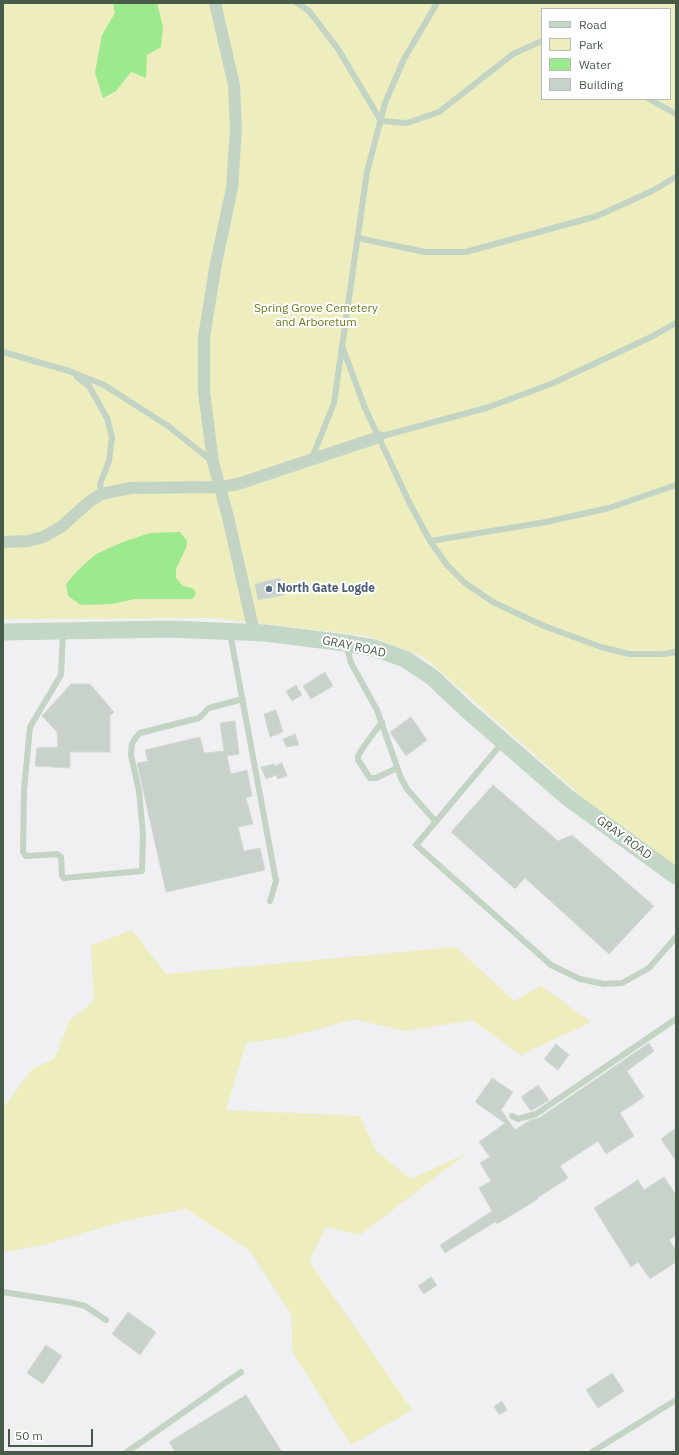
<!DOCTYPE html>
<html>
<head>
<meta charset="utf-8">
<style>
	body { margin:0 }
	#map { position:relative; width:679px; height:1455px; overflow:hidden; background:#f0eff1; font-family:"IBM Plex Sans",sans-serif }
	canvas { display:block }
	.frame { position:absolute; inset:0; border:4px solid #475b49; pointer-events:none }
	.legend { position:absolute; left:541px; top:8px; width:130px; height:92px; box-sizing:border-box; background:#fff; border:1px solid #b5bdb6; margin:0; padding:5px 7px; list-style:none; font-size:12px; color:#475b49 }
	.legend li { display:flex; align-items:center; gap:8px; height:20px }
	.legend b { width:20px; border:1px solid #b5bdb6 }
	.scale { position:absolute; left:8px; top:1429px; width:85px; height:18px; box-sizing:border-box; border:2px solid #475b49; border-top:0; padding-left:5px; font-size:12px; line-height:14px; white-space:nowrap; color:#475b49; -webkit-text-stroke:3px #fff; paint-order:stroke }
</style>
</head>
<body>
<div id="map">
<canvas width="679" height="1455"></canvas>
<div class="frame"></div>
<ul class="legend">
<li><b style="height:5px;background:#c2d7c5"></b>Road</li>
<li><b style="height:11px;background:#ededbe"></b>Park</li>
<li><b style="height:11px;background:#9de98d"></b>Water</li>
<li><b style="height:11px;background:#c9d1cb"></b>Building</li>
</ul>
<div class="scale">50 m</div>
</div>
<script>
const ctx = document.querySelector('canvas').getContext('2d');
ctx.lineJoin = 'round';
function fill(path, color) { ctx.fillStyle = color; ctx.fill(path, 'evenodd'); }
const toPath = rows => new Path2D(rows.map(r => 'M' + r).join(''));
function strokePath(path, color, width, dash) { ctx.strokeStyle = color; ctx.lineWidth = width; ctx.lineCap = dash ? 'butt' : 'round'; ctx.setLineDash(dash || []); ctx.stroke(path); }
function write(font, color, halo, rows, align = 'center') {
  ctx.font = font + ' "IBM Plex Sans",sans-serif'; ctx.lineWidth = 4; ctx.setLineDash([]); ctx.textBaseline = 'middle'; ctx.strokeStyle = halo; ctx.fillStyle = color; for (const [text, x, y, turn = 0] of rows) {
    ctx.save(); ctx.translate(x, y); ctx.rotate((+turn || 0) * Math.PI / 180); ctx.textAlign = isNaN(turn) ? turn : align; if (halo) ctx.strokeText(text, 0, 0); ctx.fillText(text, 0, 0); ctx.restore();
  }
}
fill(toPath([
	[3,3,676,3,676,867,586,800,424,657,369,636,213,618,3,619],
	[542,9,670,9,670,99,542,99],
	[132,930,166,974,456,947,514,1001,541,986,591,1022,521,1055,472,1020,405,1031,354,1019,290,1037,246,1043,226,1110,360,1116,376,1151,411,1179,467,1153,360,1235,326,1227,309,1261,412,1410,351,1445,293,1353,291,1314,250,1251,186,1209,128,1220,43,1245,3,1252,3,1108,32,1069,54,1059,70,1020,94,1001,91,945]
]), '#ededbe');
fill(toPath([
	[113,3,157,3,163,27,161,47,147,55,146,78,131,72,116,91,103,98,95,73,102,35,115,13],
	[180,532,187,541,186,548,176,569,176,578,183,586,194,589,196,594,192,599,135,599,112,604,81,605,68,596,66,584,77,571,96,554,123,542,150,533]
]), '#9de98d');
const building = toPath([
	[280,578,284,595,258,600,255,584,280,578],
	[325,672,333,686,311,699,303,686,325,672],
	[71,684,90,684,114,712,110,716,110,752,70,752,70,768,35,766,37,748,58,747,57,732,42,716,71,684],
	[296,685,302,695,292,701,286,691,296,685],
	[276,710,283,732,270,737,264,714,276,710],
	[411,717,427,740,406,756,390,732,411,717],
	[235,721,239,754,227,756,231,774,247,770,252,796,246,798,253,824,238,827,244,851,260,848,265,870,166,892,137,763,148,761,145,750,200,737,204,753,224,751,220,723,235,721],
	[295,734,299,745,286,747,283,739,295,734],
	[282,763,287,776,278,779,276,775,266,779,261,767,274,764,275,766,282,763],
	[493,785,558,841,572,835,654,906,609,954,525,878,515,889,451,832,493,785],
	[649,1043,654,1051,627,1071,644,1097,620,1113,634,1136,606,1154,598,1141,560,1166,568,1178,537,1198,538,1199,497,1224,495,1222,445,1253,440,1245,492,1211,479,1188,491,1181,480,1163,490,1157,479,1142,505,1123,475,1102,492,1078,513,1092,501,1110,515,1130,530,1120,539,1118,649,1043],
	[556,1044,569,1055,558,1070,544,1059,556,1044],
	[538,1085,549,1100,531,1111,521,1097,538,1085],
	[676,1128,676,1161,661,1139,676,1128],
	[664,1177,676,1195,676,1235,669,1240,676,1250,676,1262,650,1279,638,1262,631,1267,594,1208,638,1180,644,1190,664,1177],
	[431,1277,437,1285,424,1294,418,1286,431,1277],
	[128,1312,156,1332,140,1355,112,1334,128,1312],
	[46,1345,62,1356,43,1384,27,1373,46,1345],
	[612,1373,624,1391,598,1408,586,1390,612,1373],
	[246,1395,282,1452,175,1452,169,1442,246,1395],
	[502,1401,507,1410,499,1415,494,1406,502,1401]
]);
fill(building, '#c9d1cb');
strokePath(building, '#d3dad5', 1);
strokePath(toPath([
	[297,3,309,11,338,49,381,121,407,123,439,112,513,54,542,41],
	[649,99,676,114],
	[358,238,425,252,466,252,597,216,652,191,676,177],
	[342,346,365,408,409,502,430,541,447,565,465,583,493,602,544,626,601,647,629,654,663,654,676,652],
	[3,352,69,371,104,385,168,426,212,461],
	[77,377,89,386,107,418,112,437,109,461,100,484,101,494],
	[379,437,486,408,551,384,651,337,676,323],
	[312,458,334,403,367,172,385,103,404,59,437,3],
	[430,541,546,522,609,508,676,485],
	[63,632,61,675,30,727,24,790,23,852,26,856,57,854,61,857,62,875,64,878,142,871,143,834,139,791,131,755,132,744,136,737,140,733,199,718,209,708,243,699],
	[230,633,276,881,270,901],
	[346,644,351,663,377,710,401,778,407,789,436,822],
	[382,722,364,746,358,756,358,760,370,778,376,778,397,768],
	[503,742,416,845,551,965,580,979,604,984,622,983,649,968,676,937],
	[512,1116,518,1119,536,1114,676,1019],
	[3,1292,73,1303,85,1306,106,1320],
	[127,1452,241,1372],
	[592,1452,676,1400]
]), '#c3d3c4', 6);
strokePath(toPath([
	[215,3,234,85,236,128,232,188,216,263,204,337,204,392,213,462,228,517,254,632],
	[3,542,28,541,43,537,61,527,89,502,101,494,131,488,220,487,238,484,379,437]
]), '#c3d3c4', 12);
strokePath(toPath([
	[3,632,170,629,265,633,345,643,374,648,405,659,432,677,467,710,567,797,676,876]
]), '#c2d7c5', 17);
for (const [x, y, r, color] of [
	[269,589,4,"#5c6f8a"]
]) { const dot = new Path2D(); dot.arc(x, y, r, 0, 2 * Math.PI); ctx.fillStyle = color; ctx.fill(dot); strokePath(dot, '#fff', 1.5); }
write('12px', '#6f7a1a', '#fff', [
	["Spring Grove Cemetery",316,309],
	["and Arboretum",316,323]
]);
write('bold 12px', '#4e5e75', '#fff', [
	["North Gate Logde",277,589]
], 'left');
write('12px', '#475b49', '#fff', [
	["GRAY ROAD",354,647,12],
	["GRAY ROAD",624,838,36]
]);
</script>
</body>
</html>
